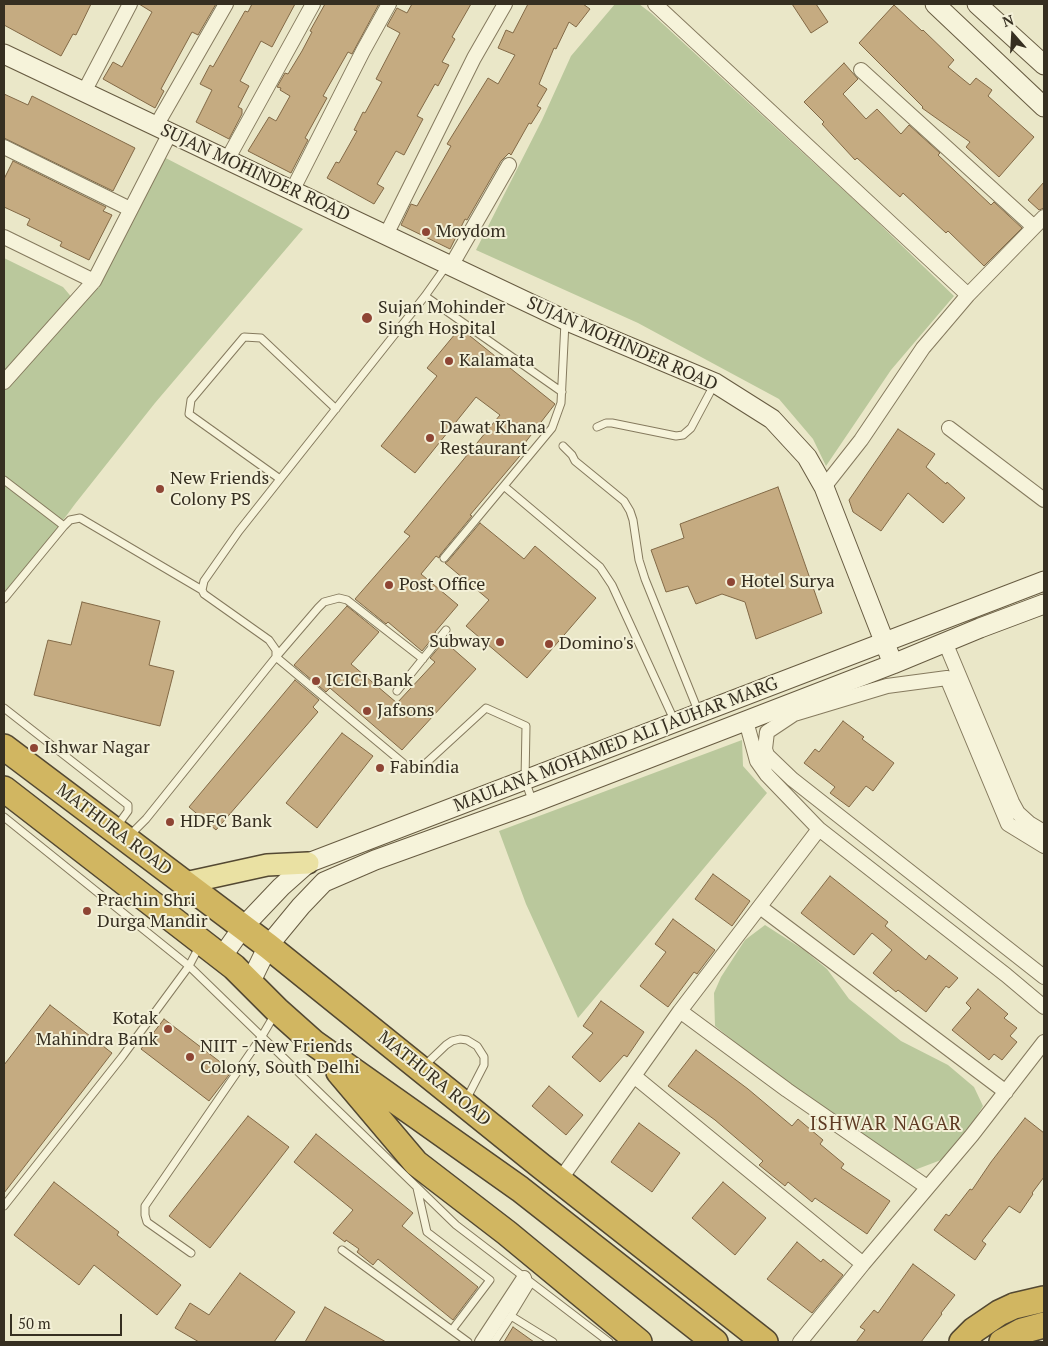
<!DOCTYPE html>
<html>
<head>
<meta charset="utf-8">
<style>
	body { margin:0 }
	#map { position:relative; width:1048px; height:1346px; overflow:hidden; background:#eae7c8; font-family:"PT Serif",serif }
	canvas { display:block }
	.frame { position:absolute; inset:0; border:5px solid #362f21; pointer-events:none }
	.north { position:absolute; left:988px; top:10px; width:50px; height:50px; -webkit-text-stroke:4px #f3f0d7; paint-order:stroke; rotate:341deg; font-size:14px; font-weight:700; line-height:20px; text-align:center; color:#362f21 }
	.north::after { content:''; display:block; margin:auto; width:18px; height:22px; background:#362f21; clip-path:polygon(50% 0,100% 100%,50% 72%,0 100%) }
	.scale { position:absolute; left:10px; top:1314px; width:112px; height:22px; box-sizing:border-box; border:2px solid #362f21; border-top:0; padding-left:6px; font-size:15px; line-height:18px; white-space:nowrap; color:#362f21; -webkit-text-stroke:4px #f3f0d7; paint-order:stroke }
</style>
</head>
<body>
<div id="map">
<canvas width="1048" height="1346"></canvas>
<div class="frame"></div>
<div class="north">N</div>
<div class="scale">50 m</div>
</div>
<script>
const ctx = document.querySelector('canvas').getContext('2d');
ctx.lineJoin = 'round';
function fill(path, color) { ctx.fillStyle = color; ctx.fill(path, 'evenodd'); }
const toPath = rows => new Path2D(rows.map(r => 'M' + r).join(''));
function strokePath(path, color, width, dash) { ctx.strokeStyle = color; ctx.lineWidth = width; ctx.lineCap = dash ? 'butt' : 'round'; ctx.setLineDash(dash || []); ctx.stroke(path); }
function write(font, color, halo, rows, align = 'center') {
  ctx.font = font + ' "PT Serif",serif'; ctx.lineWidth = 4; ctx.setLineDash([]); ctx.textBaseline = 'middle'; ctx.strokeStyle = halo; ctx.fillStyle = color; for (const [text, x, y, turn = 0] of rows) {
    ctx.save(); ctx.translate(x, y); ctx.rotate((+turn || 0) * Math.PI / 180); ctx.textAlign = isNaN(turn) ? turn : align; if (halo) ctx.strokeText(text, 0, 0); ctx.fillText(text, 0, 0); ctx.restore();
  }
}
fill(toPath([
	[615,4,639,4,651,13,864,209,954,296,891,370,826,466,813,439,779,399,638,323,476,250,542,120,571,56],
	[156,153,303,229,155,403,75,504,4,600,4,258,63,287,74,300,94,276],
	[742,740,743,766,767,793,578,1018,526,904,499,831],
	[765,925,804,950,827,969,849,999,901,1041,948,1065,974,1087,983,1106,966,1134,941,1160,912,1171,783,1081,715,1026,714,993,721,977,745,940]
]), '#bac89c');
const building = toPath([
	[4,4,91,4,76,35,73,34,61,56,4,25,4,4],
	[139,4,216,4,198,35,192,32,161,89,164,91,155,108,103,79,113,62,122,67,152,12,139,4],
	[252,4,295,4,272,47,261,41,240,81,249,86,238,107,242,109,242,114,229,139,196,122,212,90,200,84,210,65,213,67,245,11,248,12,252,4],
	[325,4,379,4,352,54,348,52,323,96,327,98,305,138,308,140,291,173,248,151,269,117,276,121,290,96,280,90,281,88,277,87,285,73,288,74,302,51,312,32,310,31,325,4],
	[412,4,471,4,452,37,455,39,442,62,449,65,438,86,435,84,417,116,423,119,404,155,396,151,377,184,384,188,374,204,327,178,336,162,339,163,357,131,354,130,363,112,365,113,382,82,376,79,400,33,387,26,397,8,407,13,412,4],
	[528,4,583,4,590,9,576,27,569,22,556,49,554,48,539,84,547,89,537,106,541,108,531,124,529,123,511,155,509,153,501,161,467,220,465,219,450,249,401,225,411,204,417,206,451,146,447,144,488,78,498,84,515,55,498,48,506,30,513,33,528,4],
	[792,4,816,4,828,22,811,33,792,4],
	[894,5,922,31,923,30,954,60,948,67,970,85,976,78,992,90,988,96,1034,137,999,177,966,147,970,142,922,108,923,107,859,43,894,5],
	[844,63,858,79,843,94,866,119,877,109,901,134,909,125,940,153,938,155,991,205,994,202,1022,228,984,266,948,231,946,233,903,193,900,197,857,158,855,160,822,124,824,122,804,102,844,63],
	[4,94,28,105,32,96,135,148,113,191,4,138,4,94],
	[13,161,106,207,103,211,112,215,89,260,60,246,62,242,27,225,30,219,4,207,4,179,13,161],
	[1044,182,1044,208,1039,210,1028,200,1044,182],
	[460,328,555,404,521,448,524,451,470,515,472,516,440,555,439,558,436,556,421,574,458,605,435,632,436,634,422,651,388,622,386,624,355,599,410,536,404,532,500,415,476,397,415,473,381,446,437,376,427,368,460,328],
	[898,429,935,454,926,467,946,484,947,482,965,498,943,523,908,493,881,531,853,512,849,500,898,429],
	[778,487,822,613,756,639,745,602,722,594,696,604,688,586,666,592,651,550,684,538,680,524,778,487],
	[480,523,524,559,535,546,596,598,527,678,466,626,489,600,445,563,448,561,480,523],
	[82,602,160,621,149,665,174,671,160,726,34,695,48,640,71,645,82,602],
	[347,606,379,632,351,664,397,703,435,662,430,658,444,641,476,669,402,750,330,688,326,692,294,665,347,606],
	[295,680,319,700,313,707,318,712,216,830,189,807,295,680],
	[843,721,864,737,862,739,894,763,873,791,866,786,849,807,830,793,835,787,804,763,815,749,819,752,843,721],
	[342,733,373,756,317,828,286,803,342,733],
	[713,874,750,901,732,926,695,899,713,874],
	[830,876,888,922,885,926,926,960,929,955,958,978,949,988,946,986,926,1012,898,990,896,992,873,973,892,950,872,933,854,955,801,913,830,876],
	[673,919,715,950,697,974,694,972,668,1007,640,986,666,952,655,944,673,919],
	[978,989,1008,1014,1004,1018,1017,1028,1010,1036,1017,1042,1002,1060,994,1054,989,1060,952,1030,971,1008,966,1003,978,989],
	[601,1001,644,1032,627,1057,624,1055,600,1082,572,1057,593,1033,583,1026,601,1001],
	[50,1005,112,1053,4,1193,4,1065,50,1005],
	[164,1019,232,1071,209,1101,141,1049,164,1019],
	[696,1050,748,1089,792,1126,798,1119,823,1140,820,1144,844,1164,841,1168,890,1201,867,1234,815,1198,812,1202,788,1182,785,1186,759,1165,763,1161,715,1120,668,1086,696,1050],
	[549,1086,583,1115,566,1135,532,1106,549,1086],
	[248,1116,289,1147,210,1248,169,1216,248,1116],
	[1025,1118,1044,1133,1044,1177,1032,1193,1033,1194,1020,1213,1009,1206,982,1241,986,1244,975,1260,934,1230,946,1214,949,1216,970,1189,972,1190,991,1162,1025,1118],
	[639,1123,680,1153,652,1192,611,1162,639,1123],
	[316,1134,413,1213,402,1226,478,1287,453,1320,378,1259,373,1265,357,1252,359,1249,346,1240,345,1242,333,1233,353,1210,294,1162,316,1134],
	[54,1182,119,1232,117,1235,181,1285,157,1315,94,1265,79,1285,14,1235,54,1182],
	[723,1182,766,1218,735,1255,692,1218,723,1182],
	[797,1242,821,1262,823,1259,843,1275,812,1313,767,1279,797,1242],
	[913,1264,955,1295,941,1313,942,1314,921,1342,856,1342,865,1330,860,1327,874,1310,878,1313,913,1264],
	[240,1273,295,1312,274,1342,199,1342,175,1328,190,1303,209,1315,240,1273],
	[325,1307,386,1342,305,1342,325,1307],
	[513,1327,534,1342,504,1342,513,1327]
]);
fill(building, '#c5ab81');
strokePath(building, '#826946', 1);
const lane = toPath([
	[425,296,562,392],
	[597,427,606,423,612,423,676,436,683,435,691,428,715,383],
	[563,446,572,455,575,461,624,501,630,511,633,520,639,560,645,579,699,713],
	[280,479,189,414,191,400,244,337,261,338,336,409],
	[4,480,64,526],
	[505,487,600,567,612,585,675,722],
	[444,558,552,428,561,403,565,322],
	[4,599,64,526,70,520,80,518,202,590],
	[397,691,446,630],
	[4,708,128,805,128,811,117,826],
	[403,763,276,657,318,608,324,602,339,598,347,600,423,659],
	[425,764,486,708,526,726,525,780,533,803],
	[4,817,189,966,456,1225,609,1342],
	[129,836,146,819,276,657,276,650,269,640,204,594,202,590,204,581,239,531,425,296,447,265],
	[423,1067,446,1045,452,1041,460,1039,467,1040,477,1046,484,1057,484,1065,466,1100],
	[417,1188,427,1232,490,1280,452,1330],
	[4,1206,122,1057,189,966,200,945],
	[342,1250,468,1342],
	[191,1253,147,1222,145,1215,145,1206,262,1036,275,1014],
	[531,1283,511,1316,553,1342],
	[494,1342,511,1316]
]);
const street = toPath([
	[655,4,968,295],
	[861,70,1034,227],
	[84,92,130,4],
	[156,126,226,4],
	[4,147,130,209],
	[227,160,313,4],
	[292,191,363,51,389,4],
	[386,235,474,58,505,4],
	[4,237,94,281],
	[451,266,509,165],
	[4,382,94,281,170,133],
	[949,428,1044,500],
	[824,487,861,440,923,348,968,295,1044,217],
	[945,642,1012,802,1018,813,1029,823,1044,832],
	[746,721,757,761,767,775,819,829,1006,975,1044,1007],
	[1044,846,1008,824,947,678,887,686,794,714,767,732,765,749,767,755,792,779,1044,977],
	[760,907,1006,1092],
	[680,1011,787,1090,927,1187],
	[634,1076,863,1264],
	[560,1180,680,1011,819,829],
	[482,1342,524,1278],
	[800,1342,863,1264,972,1135,1044,1042]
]);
const secondary = toPath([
	[935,4,1044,107],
	[977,4,1044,65],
	[4,54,565,320,715,383,772,419,807,457,824,487,893,664],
	[221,958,243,927,281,887,308,863,1044,581],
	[250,983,268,946,301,906,324,882,375,860,533,803,893,664,980,628,1044,604]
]);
const primary = toPath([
	[185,883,267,865,308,863]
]);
const highway = toPath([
	[4,747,268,946,541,1166,765,1342],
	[4,789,234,967,277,1010,314,1043,520,1189,715,1342],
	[339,1072,416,1163,507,1233,639,1342],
	[962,1342,974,1330,999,1313,1014,1306,1044,1299],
	[1002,1342,1022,1331,1044,1325]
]);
strokePath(lane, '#857a5e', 9);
strokePath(street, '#857a5e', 16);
strokePath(secondary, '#675b41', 21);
strokePath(primary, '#534832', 24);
strokePath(highway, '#534832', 28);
strokePath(lane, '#f6f3da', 7);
strokePath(street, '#f6f3da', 14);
strokePath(secondary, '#f6f3da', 19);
strokePath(primary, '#eae1a3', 21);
strokePath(highway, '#d1b661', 25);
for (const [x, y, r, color] of [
	[426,232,5,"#8e4534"],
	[367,318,6,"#8e4534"],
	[449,361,5,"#8e4534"],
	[430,438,5,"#8e4534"],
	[160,489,5,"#8e4534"],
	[731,582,5,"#8e4534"],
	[389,585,5,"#8e4534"],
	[500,642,5,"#8e4534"],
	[549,644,5,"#8e4534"],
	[316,681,5,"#8e4534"],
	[367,711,5,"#8e4534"],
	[34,748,5,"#8e4534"],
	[380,768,5,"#8e4534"],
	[170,822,5,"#8e4534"],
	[87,911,5,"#8e4534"],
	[168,1029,5,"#8e4534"],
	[190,1057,5,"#8e4534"]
]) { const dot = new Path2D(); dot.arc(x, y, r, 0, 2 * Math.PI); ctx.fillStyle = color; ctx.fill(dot); strokePath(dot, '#f3f0d7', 2); }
write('18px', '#362f21', '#f3f0d7', [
	["SUJAN MOHINDER ROAD",255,173,25],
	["SUJAN MOHINDER ROAD",622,344,24],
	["MAULANA MOHAMED ALI JAUHAR MARG",616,745,-21],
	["MATHURA ROAD",114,830,37],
	["MATHURA ROAD",434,1079,39]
]);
write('18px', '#362f21', '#f3f0d7', [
	["Moydom",436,232],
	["Sujan Mohinder",378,308],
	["Singh Hospital",378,329],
	["Kalamata",459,361],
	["Dawat Khana",440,428],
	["Restaurant",440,449],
	["New Friends",170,479],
	["Colony PS",170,500],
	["Hotel Surya",741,582],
	["Post Office",399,585],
	["Subway",490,642,"right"],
	["Domino's",559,644],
	["ICICI Bank",326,681],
	["Jafsons",377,711],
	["Ishwar Nagar",44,748],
	["Fabindia",390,768],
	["HDFC Bank",180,822],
	["Prachin Shri",97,901],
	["Durga Mandir",97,922],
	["Kotak",158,1019,"right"],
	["Mahindra Bank",158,1040,"right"],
	["NIIT - New Friends",200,1047],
	["Colony, South Delhi",200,1068]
], 'left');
ctx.letterSpacing = '1px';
write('19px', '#5f3c24', '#f3f0d7', [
	["ISHWAR NAGAR",886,1125]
]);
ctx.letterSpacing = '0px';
</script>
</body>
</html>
